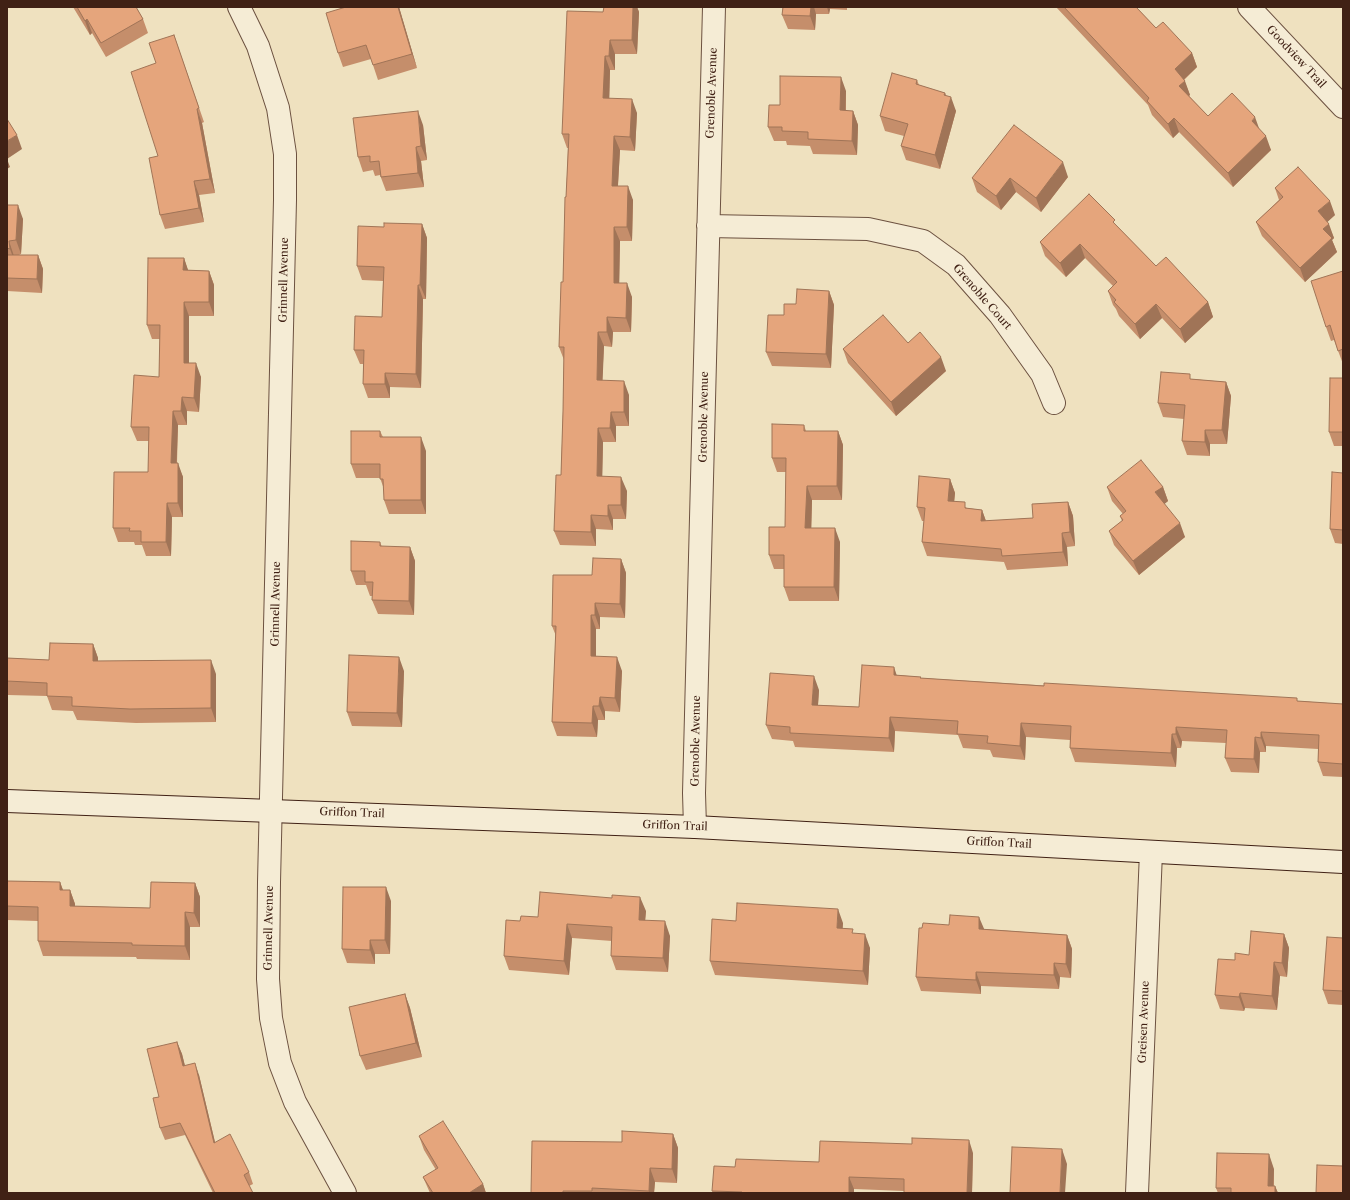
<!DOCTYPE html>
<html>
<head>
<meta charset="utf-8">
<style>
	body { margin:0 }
	#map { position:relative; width:1350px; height:1200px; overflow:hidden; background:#efe1bf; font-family:"Libre Caslon Text",serif }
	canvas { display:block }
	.frame { position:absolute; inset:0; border:8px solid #402115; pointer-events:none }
</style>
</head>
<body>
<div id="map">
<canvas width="1350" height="1200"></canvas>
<div class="frame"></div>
</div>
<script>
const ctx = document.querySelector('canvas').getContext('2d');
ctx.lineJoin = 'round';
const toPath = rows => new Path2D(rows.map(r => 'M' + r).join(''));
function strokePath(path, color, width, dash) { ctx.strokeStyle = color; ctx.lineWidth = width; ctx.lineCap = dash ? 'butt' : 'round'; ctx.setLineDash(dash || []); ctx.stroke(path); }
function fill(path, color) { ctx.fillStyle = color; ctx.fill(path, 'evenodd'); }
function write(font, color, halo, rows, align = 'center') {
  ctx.font = font + ' "Libre Caslon Text",serif'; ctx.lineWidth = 3; ctx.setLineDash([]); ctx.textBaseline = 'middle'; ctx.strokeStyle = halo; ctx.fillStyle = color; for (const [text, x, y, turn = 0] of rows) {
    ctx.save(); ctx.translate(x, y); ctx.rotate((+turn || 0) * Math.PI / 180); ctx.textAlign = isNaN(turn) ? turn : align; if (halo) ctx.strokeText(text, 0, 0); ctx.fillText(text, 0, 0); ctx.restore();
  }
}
const street = toPath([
	[239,7,258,46,278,108,285,154,285,200,269,882,268,979,271,1018,280,1063,295,1102,345,1193],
	[1249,7,1343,107],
	[708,226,868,229,923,241,956,265,1000,315,1042,374,1054,403],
	[695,827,694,793,714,7],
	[1137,1193,1151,852]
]);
const secondary = toPath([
	[7,801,695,827,1343,862]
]);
strokePath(street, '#6c5140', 24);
strokePath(secondary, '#402115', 24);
strokePath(street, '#f5ecd5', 22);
strokePath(secondary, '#f5ecd5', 22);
fill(toPath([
	[73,7,136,7,143,19,148,33,106,57,92,33,90,35],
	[346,7,399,7,417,68,378,80,371,59,343,67,338,53],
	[604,7,637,7,639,12,637,54,615,54,615,70,610,70,609,98,637,113,635,151,620,150,618,186,633,200,632,241,620,241,619,283,632,297,631,332,613,332,612,347,604,346,602,381,629,395,629,426,616,426,616,442,603,442,602,476,627,491,626,519,613,519,613,530,596,529,596,546,560,545,554,531,561,475,563,411,564,360,559,347,563,282,568,148,567,148,562,134,603,12],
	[783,7,847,7,847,10,830,9,829,14,816,14,815,30,788,29,782,15],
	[1056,7,1136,7,1156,28,1192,53,1197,67,1184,80,1190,95,1189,96,1208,116,1260,130,1271,150,1233,187,1179,132,1173,138,1152,115,1148,105],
	[174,35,204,122,202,123,215,193,199,195,204,222,165,229,160,215,158,156,156,63],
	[917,80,919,85,945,93,946,96,956,111,940,169,906,160,901,146,904,136,885,131,880,116],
	[846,91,846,111,853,111,858,125,857,155,813,154,810,146,787,145,786,141,774,141,768,127,780,105],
	[423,125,427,160,421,161,424,187,386,191,380,175,375,176,373,170,363,172,358,157],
	[1068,177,1041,212,1016,192,1001,210,977,192,972,178],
	[1275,188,1335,215,1327,222,1334,238,1332,240,1337,252,1305,282,1262,236,1256,222,1279,200],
	[7,205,23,219,21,254,19,255,38,255,43,269,42,293,7,291],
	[422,224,427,238,426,299,423,299,421,388,390,387,390,398,368,398,363,384,363,364,360,364,354,350,382,317,383,281,362,280,357,266,384,227],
	[1117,226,1156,266,1208,302,1213,317,1185,343,1162,318,1140,339,1119,316,1116,309,1113,305,1108,291,1113,286,1085,258,1066,277,1045,256,1040,242],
	[184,258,188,270,209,271,214,285,214,316,189,316,189,363,201,377,199,412,187,411,187,425,178,425,177,463,183,477,183,517,172,517,171,556,146,556,142,545,135,545,134,542,118,542,113,528,148,472,149,441,137,441,131,427,159,377,160,339,152,339,147,325],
	[1343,271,1343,364,1334,340,1331,341,1326,327],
	[829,291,834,305,831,368,772,366,766,352,784,315,796,304],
	[908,343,946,371,896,416,848,363,843,349],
	[1343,378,1343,446,1334,446,1329,432],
	[1192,379,1226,382,1231,396,1227,444,1210,444,1210,456,1187,455,1182,441,1184,419,1163,417,1158,403],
	[804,425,806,431,838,431,843,445,842,500,812,500,811,528,840,542,839,601,789,601,784,587,784,569,774,569,769,555,785,527,786,472,777,472,772,458],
	[380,431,383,437,426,451,426,514,389,514,384,500,384,489,380,478,356,478,351,464],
	[1343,473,1343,544,1335,543,1330,529],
	[950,479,955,493,954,501,967,508,982,510,986,521,1033,518,1068,502,1073,516,1075,546,1067,547,1068,566,1007,570,1004,562,927,556,922,542,924,521,922,521,917,507],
	[1107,487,1163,487,1168,501,1164,504,1185,537,1139,575,1114,545,1109,531,1122,521,1120,516,1123,514,1112,501],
	[380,542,382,547,410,547,415,561,414,615,378,614,372,600,373,596,370,596,366,585,356,585,351,571],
	[621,559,626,573,625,618,600,617,600,629,596,629,596,656,622,671,620,712,605,711,605,720,598,720,597,737,557,736,552,722,556,636,552,626,592,575],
	[93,644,98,658,98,661,216,674,216,722,136,723,77,720,73,711,52,710,47,696,8,695,7,718,7,657,8,658,49,660],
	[404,671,402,727,352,726,347,712],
	[897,675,921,677,921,678,1298,701,1343,704,1343,777,1323,776,1318,762,1318,749,1266,746,1266,752,1260,752,1259,773,1231,772,1225,758,1226,743,1182,741,1181,748,1177,748,1176,767,1075,762,1070,748,1070,740,1026,737,1025,760,993,757,990,750,963,748,958,735,895,731,894,752,795,747,793,741,772,739,766,725,819,690,818,705,859,707],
	[7,881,60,882,63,890,70,890,75,904,75,906,150,908,195,883,200,897,200,927,190,927,190,960,137,959,136,957,43,956,38,941,38,921,7,920],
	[391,901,390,954,375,954,375,964,347,963,342,949],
	[646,911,645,920,670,936,668,972,616,970,611,956,612,941,572,938,569,975,509,970,504,956,520,921,538,917],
	[736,921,843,923,842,929,854,934,870,948,868,985,715,975,710,961],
	[984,929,1067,935,1072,949,1071,978,1060,977,1059,989,981,986,981,994,921,991,916,977],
	[1284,934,1289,948,1287,977,1280,976,1277,1010,1245,1008,1244,1011,1220,1009,1215,995,1235,960,1249,955],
	[1343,938,1343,1005,1328,1004,1323,990],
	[405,994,410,1008,422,1057,366,1070,360,1056],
	[177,1042,182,1054,185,1066,199,1075,215,1142,249,1172,253,1184,249,1186,253,1193,213,1193,185,1135,165,1140,160,1128,159,1097],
	[673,1134,678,1148,677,1183,655,1182,654,1193,531,1193,622,1142],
	[419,1136,483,1184,486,1193,430,1193,423,1177,436,1170,424,1150],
	[973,1153,972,1193,904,1193,904,1191,854,1189,854,1193,713,1193,712,1191,735,1167,819,1162],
	[1274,1169,1274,1186,1275,1186,1278,1193,1218,1193,1216,1188]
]), '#c58e6b');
fill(toPath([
	[398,7,399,7,417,68,412,54],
	[633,7,637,7,639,12,637,54,632,40],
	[811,7,814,7,816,14,815,30,810,16],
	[827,7,829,7,830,9,829,14],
	[87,19,92,33,90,35,85,21],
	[610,40,615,54,615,70,609,56],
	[1192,53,1197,67,1180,83,1175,69],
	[605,56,610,70,609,112,603,98],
	[841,77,846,91,845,125,840,110],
	[1185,81,1190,95,1184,100,1179,86],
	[945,93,949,104,951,97,956,111,940,169,935,155],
	[632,99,637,113,635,151,630,137],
	[197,109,202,123,215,193,210,179],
	[418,111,423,125,427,160,421,146],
	[853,111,858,125,857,155,852,141],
	[1255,117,1260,131,1252,121],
	[1174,118,1179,132,1173,138,1168,124],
	[17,135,22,149,7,159,10,167,7,169,7,141],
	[614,136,620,150,617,200,612,186],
	[1266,136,1271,150,1233,187,1228,173],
	[416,147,421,161,424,187,418,173],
	[1063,162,1068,177,1041,212,1036,198],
	[1010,178,1016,192,1001,210,996,196],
	[194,181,199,195,204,222,199,208],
	[628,186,633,200,632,241,627,227],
	[1330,201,1335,215,1323,226,1318,211],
	[18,205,23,219,21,254,16,240],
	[422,224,427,238,426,299,420,285],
	[1329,224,1334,238,1332,240,1337,252,1305,282,1300,268,1323,229],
	[614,227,620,241,619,297,614,283],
	[9,241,14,256,15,263,10,249],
	[1080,244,1085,258,1066,277,1060,263],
	[38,255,43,269,42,293,37,279],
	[184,258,189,273,183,270],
	[209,271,214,285,214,316,209,302],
	[627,283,632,297,631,332,626,318],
	[418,285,423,299,421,388,416,374],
	[829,291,834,305,831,368,826,354],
	[184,302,189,316,189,377,184,363],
	[1208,302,1213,317,1185,343,1180,329],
	[1156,304,1162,318,1140,339,1135,324],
	[607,317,613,332,612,347,607,332],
	[598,332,604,346,602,395,597,380],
	[941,357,946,371,896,416,891,402],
	[196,363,201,377,199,412,194,398],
	[385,373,390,387,390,398,385,384],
	[624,381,629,395,629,426,624,412],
	[1226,382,1231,396,1227,444,1222,430],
	[182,397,187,411,187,425,181,411],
	[173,411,178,425,176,477,171,463],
	[611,412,616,426,616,442,610,428],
	[598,428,603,442,602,490,597,476],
	[1205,430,1210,444,1210,456,1205,442],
	[838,431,843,445,842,500,837,486],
	[421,437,426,451,426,514,421,500],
	[178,463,183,477,183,517,178,503],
	[621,477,627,491,626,519,621,505],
	[950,479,955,493,953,515,948,501],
	[807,486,812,500,811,542,805,528],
	[1163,487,1168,501,1161,507,1155,492],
	[1068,502,1073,516,1075,546,1070,532],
	[167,503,172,517,171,556,166,542],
	[608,505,613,519,613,530,608,516],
	[982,510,987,524,981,521],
	[591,515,596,529,596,546,591,532],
	[1180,523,1185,537,1139,575,1133,561],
	[835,528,840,542,839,601,834,587],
	[1062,533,1067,547,1068,566,1063,552],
	[410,547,415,561,414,615,409,601],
	[621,559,626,573,625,618,620,604],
	[595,603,600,617,600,629,595,615],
	[591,615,596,629,596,670,591,656],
	[93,644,98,658,98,675,93,661],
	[399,657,404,671,402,727,397,713],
	[617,657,622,671,620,712,615,698],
	[211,660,216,674,216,722,211,708],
	[894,667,899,682,894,675],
	[814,676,819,690,817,719,812,705],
	[7,694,8,695,7,718],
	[600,697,605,711,605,720,599,706],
	[593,706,598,720,597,737,592,723],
	[890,717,895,731,894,752,889,738],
	[1021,723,1026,737,1025,760,1020,746],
	[1176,727,1182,741,1181,748,1176,734],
	[1261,732,1266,746,1266,752,1261,738],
	[1172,734,1177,748,1176,767,1171,753],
	[1255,737,1260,752,1259,773,1254,759],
	[60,882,65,896,60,890],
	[195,883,200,897,200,927,194,913],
	[386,887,391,901,390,954,385,940],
	[70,890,75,904,75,920,70,906],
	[640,897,646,911,644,934,639,920],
	[838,909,843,923,842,942,837,928],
	[185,912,190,927,190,960,185,946],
	[979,917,985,931,979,929],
	[665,921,670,936,668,972,663,958],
	[567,924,572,938,569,975,564,961],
	[865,934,870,948,868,985,863,971],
	[1284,934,1289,948,1287,977,1282,963],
	[1067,935,1072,949,1071,978,1066,964],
	[370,940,375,954,375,964,370,950],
	[1274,962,1280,976,1277,1010,1272,996],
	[1054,963,1060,977,1059,989,1054,975],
	[976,972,981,986,981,994,976,980],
	[1240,993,1245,1008,1244,1011,1239,997],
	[405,994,410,1008,422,1057,416,1043],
	[177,1042,182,1054,188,1078,183,1066],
	[195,1063,199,1075,218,1155,214,1143],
	[673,1134,678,1148,677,1183,672,1169],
	[969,1140,973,1153,972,1193,967,1193],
	[1062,1149,1067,1164,1065,1193,1060,1193],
	[1269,1154,1274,1169,1273,1193,1268,1186],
	[650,1168,655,1182,654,1193,649,1193,649,1191],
	[849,1177,854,1189,854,1193,849,1193],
	[483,1184,486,1193,469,1193],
	[1275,1186,1278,1193,1275,1193]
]), '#a07457');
const building = toPath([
	[77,7,136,7,143,19,101,43,87,19,85,21,77,7],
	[346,7,398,7,412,54,373,65,366,45,338,53,326,13,346,7],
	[604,7,633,7,632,40,610,40,609,56,605,56,603,98,632,99,630,137,614,136,612,186,628,186,627,227,614,227,614,283,627,283,626,318,607,317,607,332,598,332,597,380,624,381,624,412,611,412,610,428,598,428,597,476,621,477,621,505,608,505,608,516,591,515,591,532,554,531,556,475,561,475,563,411,564,347,559,347,561,282,563,282,565,197,566,197,569,134,562,134,567,11,603,12,604,7],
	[783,7,811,7,810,16,782,15,783,7],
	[1064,7,1136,7,1156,28,1163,22,1192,53,1175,69,1185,81,1179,86,1208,116,1232,93,1255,117,1252,121,1266,136,1228,173,1174,118,1168,124,1147,101,1149,98,1064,7],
	[174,35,199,108,197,109,210,179,194,181,199,208,160,215,149,158,158,156,131,72,156,63,149,43,174,35],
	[892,73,917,80,916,84,945,93,944,95,951,97,935,155,901,146,908,124,880,116,892,73],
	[780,76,841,77,840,110,853,111,852,141,808,139,808,132,782,131,782,127,768,127,769,105,780,105,780,76],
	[418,111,421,146,416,147,418,173,381,177,379,161,370,162,370,156,358,157,353,118,418,111],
	[7,119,17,135,7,141,7,119],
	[1014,125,1063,162,1036,198,1010,178,996,196,972,178,1014,125],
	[1298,167,1330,201,1318,211,1329,224,1323,229,1332,238,1300,268,1256,222,1283,197,1275,188,1298,167],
	[1089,194,1115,220,1113,222,1156,266,1166,257,1208,302,1180,329,1156,304,1135,324,1114,302,1116,300,1108,291,1117,282,1080,244,1060,263,1040,242,1089,194],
	[7,205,18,205,16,240,9,241,10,249,7,248,7,205],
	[384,223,422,224,420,285,418,285,416,374,385,373,385,384,363,384,364,350,354,350,355,316,382,317,384,267,357,266,358,226,384,227,384,223],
	[7,255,38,255,37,279,7,278,7,255],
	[148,258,184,258,183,270,209,271,209,302,184,302,184,363,196,363,194,398,182,397,181,411,173,411,171,463,178,463,178,503,167,503,166,542,141,542,141,531,129,531,130,528,113,528,114,472,148,472,149,427,131,427,134,375,159,377,160,325,147,325,148,258],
	[1343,271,1343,349,1338,351,1330,325,1326,327,1311,281,1343,271],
	[797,289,829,291,826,354,766,352,768,315,784,315,784,304,796,304,797,289],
	[883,315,908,343,920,332,941,357,891,402,843,349,883,315],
	[1161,372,1190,374,1190,379,1226,382,1222,430,1205,430,1205,442,1182,441,1185,405,1158,403,1161,372],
	[1330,378,1343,378,1343,432,1329,432,1330,378],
	[772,424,804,425,804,431,838,431,837,486,807,486,805,528,835,528,834,587,784,587,784,555,769,555,769,527,785,527,786,458,772,458,772,424],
	[351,431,380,431,380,437,421,437,421,500,384,500,383,479,380,479,380,464,351,464,351,431],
	[1141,460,1163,487,1155,492,1180,523,1133,561,1109,531,1123,520,1120,516,1126,511,1107,487,1141,460],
	[1332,472,1343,473,1343,538,1343,530,1330,529,1332,472],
	[919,476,950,479,948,501,965,502,965,508,982,510,981,521,1033,518,1032,504,1068,502,1070,532,1062,533,1063,552,1002,556,1001,549,922,542,925,508,917,507,919,476],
	[351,541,380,542,380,546,410,547,409,601,372,600,373,582,365,582,365,571,351,571,351,541],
	[593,558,621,559,620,604,595,603,595,615,591,615,591,656,617,657,615,698,600,697,599,706,593,706,592,723,552,722,556,626,552,626,553,575,592,575,593,558],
	[50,643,93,644,93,661,211,660,211,708,130,709,72,706,72,697,47,696,47,683,7,681,7,658,49,660,50,643],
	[349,655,399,657,397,713,347,712,349,655],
	[862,665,894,667,894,675,921,677,920,678,1044,686,1044,683,1297,698,1297,701,1343,704,1343,764,1318,762,1319,735,1261,732,1261,738,1255,737,1254,759,1225,758,1227,730,1176,727,1176,734,1172,734,1171,753,1070,748,1071,726,1021,723,1020,746,987,743,988,736,957,734,958,721,890,717,889,738,790,733,790,727,766,725,770,673,814,676,812,705,859,707,862,665],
	[7,881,60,882,60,890,70,890,70,906,150,908,151,882,195,883,194,913,185,912,185,946,132,945,132,943,38,941,38,907,7,906,7,881],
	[343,887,386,887,385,940,370,940,370,950,342,949,343,887],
	[540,892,612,898,612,895,640,897,639,920,665,921,663,958,611,956,612,927,567,924,564,961,504,956,506,920,520,921,521,916,538,917,540,892],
	[737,903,838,909,837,928,853,929,852,933,865,934,863,971,710,961,712,919,736,921,737,903],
	[950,915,979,917,979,929,1067,935,1066,964,1054,963,1054,975,976,972,976,980,916,977,919,928,922,928,923,923,949,925,950,915],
	[1251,931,1284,934,1282,963,1274,962,1272,996,1240,993,1239,997,1215,995,1218,959,1235,960,1235,953,1249,955,1251,931],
	[1327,937,1343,938,1343,991,1323,990,1327,937],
	[405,994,416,1043,360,1056,349,1007,405,994],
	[177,1042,183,1066,195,1063,214,1143,230,1134,249,1172,244,1175,253,1193,215,1193,180,1123,160,1128,153,1098,159,1097,147,1049,177,1042],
	[443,1121,483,1184,469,1193,433,1193,423,1177,438,1168,419,1136,443,1121],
	[622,1131,673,1134,672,1169,650,1168,649,1191,592,1188,592,1191,563,1191,563,1193,531,1193,532,1141,622,1142,622,1131],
	[912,1138,969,1140,967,1193,904,1193,904,1179,849,1177,849,1193,742,1193,742,1192,712,1191,714,1166,735,1167,736,1159,819,1162,820,1141,912,1144,912,1138],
	[1012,1147,1062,1149,1060,1193,1010,1193,1012,1147],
	[1217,1153,1269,1154,1268,1186,1275,1186,1275,1193,1231,1193,1231,1188,1216,1188,1217,1153],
	[1317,1165,1343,1166,1343,1193,1316,1193,1317,1165]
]);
fill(building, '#e5a57c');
strokePath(building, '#a07457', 1);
write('11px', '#402115', '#f5ecd5', [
	["Goodview Trail",1296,57,47],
	["Grenoble Avenue",712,93,-88],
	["Grinnell Avenue",284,280,-89],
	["Grenoble Court",982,297,49],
	["Grenoble Avenue",704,417,-89],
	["Grinnell Avenue",276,604,-89],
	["Grenoble Avenue",696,741,-89],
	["Griffon Trail",352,813,2],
	["Griffon Trail",675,826,2],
	["Griffon Trail",999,843,3],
	["Grinnell Avenue",269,928,-89],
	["Greisen Avenue",1144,1022,-88]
]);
</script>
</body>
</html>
